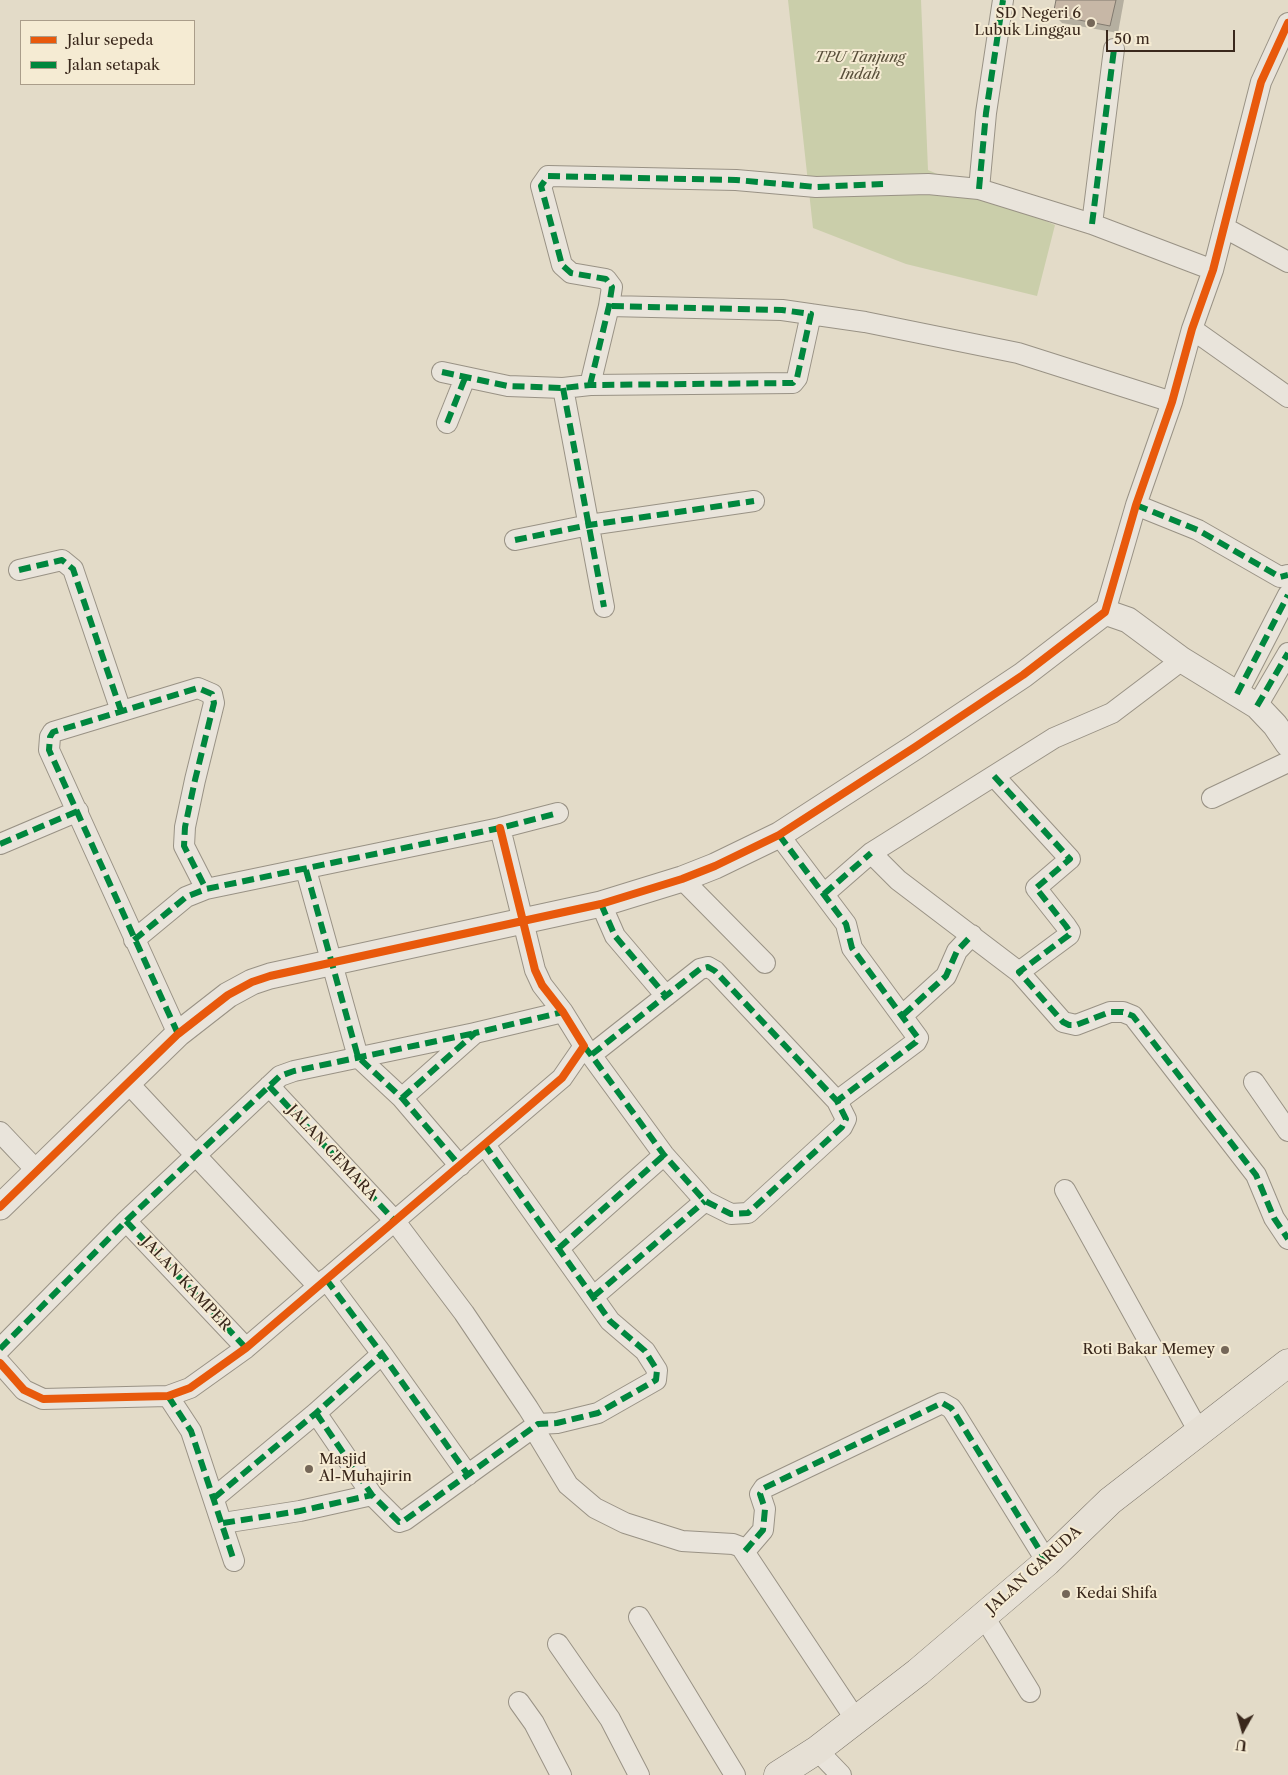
<!DOCTYPE html>
<html>
<head>
<meta charset="utf-8">
<style>
	body { margin:0 }
	#map { position:relative; width:1288px; height:1775px; overflow:hidden; background:#e3dbc8; font-family:"Libre Caslon Text",serif }
	canvas { display:block }
	.legend { position:absolute; left:20px; top:20px; width:175px; height:65px; box-sizing:border-box; background:#f5ebd3; border:1px solid #aa9d8a; margin:0; padding:6px 9px; list-style:none; font-size:15px; color:#3a281c }
	.legend li { display:flex; align-items:center; gap:10px; height:25px }
	.legend b { width:25px; border:1px solid #aa9d8a }
	.north { position:absolute; left:1218px; top:1705px; width:50px; height:50px; -webkit-text-stroke:4px #f5ebd3; paint-order:stroke; rotate:187deg; font-size:14px; font-weight:700; line-height:20px; text-align:center; color:#3a281c }
	.north::after { content:''; display:block; margin:auto; width:18px; height:22px; background:#3a281c; clip-path:polygon(50% 0,100% 100%,50% 72%,0 100%) }
	.scale { position:absolute; left:1106px; top:30px; width:129px; height:22px; box-sizing:border-box; border:2px solid #3a281c; border-top:0; padding-left:6px; font-size:15px; line-height:18px; white-space:nowrap; color:#3a281c; -webkit-text-stroke:4px #f5ebd3; paint-order:stroke }
</style>
</head>
<body>
<div id="map">
<canvas width="1288" height="1775"></canvas>
<ul class="legend">
<li><b style="height:6px;background:#e8590c"></b>Jalur sepeda</li>
<li><b style="height:6px;background:#00873e"></b>Jalan setapak</li>
</ul>
<div class="north">U</div>
<div class="scale">50 m</div>
</div>
<script>
const ctx = document.querySelector('canvas').getContext('2d');
ctx.lineJoin = 'round';
function fill(path, color) { ctx.fillStyle = color; ctx.fill(path, 'evenodd'); }
const toPath = rows => new Path2D(rows.map(r => 'M' + r).join(''));
function strokePath(path, color, width, dash) { ctx.strokeStyle = color; ctx.lineWidth = width; ctx.lineCap = dash ? 'butt' : 'round'; ctx.setLineDash(dash || []); ctx.stroke(path); }
function write(font, color, halo, rows, align = 'center') {
  ctx.font = font + ' "Libre Caslon Text",serif'; ctx.lineWidth = 4; ctx.setLineDash([]); ctx.textBaseline = 'middle'; ctx.strokeStyle = halo; ctx.fillStyle = color; for (const [text, x, y, turn = 0] of rows) {
    ctx.save(); ctx.translate(x, y); ctx.rotate((+turn || 0) * Math.PI / 180); ctx.textAlign = isNaN(turn) ? turn : align; if (halo) ctx.strokeText(text, 0, 0); ctx.fillText(text, 0, 0); ctx.restore();
  }
}
fill(toPath([
	[788,0,921,0,928,170,1055,225,1037,296,906,264,813,228]
]), '#caceaa');
fill(toPath([
	[1057,0,1124,0,1118,33,1062,23,1054,15]
]), '#0003');
const building = toPath([
	[1056,0,1116,0,1110,26,1053,15,1056,0]
]);
fill(building, '#c7b7a6');
strokePath(building, '#817a6f', 1);
const minor = toPath([
	[979,189,986,113,1003,0],
	[1092,224,1114,49],
	[1225,228,1288,262],
	[609,306,782,310,865,322,1018,353,1172,402],
	[1192,329,1288,397],
	[442,372,508,386,563,388,590,385,793,383,797,378,811,314],
	[590,385,609,306,612,287,606,279,571,273,562,265,541,186,548,176,736,180,816,187,928,184,979,189,1092,224,1213,270],
	[563,388,604,607],
	[447,423,465,378],
	[1136,505,1198,530,1280,577,1288,575],
	[515,540,589,525,754,501],
	[19,570,62,560,73,569,121,711],
	[1105,612,1136,505,1172,402,1192,329,1213,270,1261,82,1288,23],
	[1237,694,1288,595],
	[1257,706,1288,653],
	[994,776,1070,859,1036,888,1066,926,1070,932,1069,935,1019,972],
	[1212,798,1288,762],
	[779,835,846,924,852,948,918,1038,916,1042,837,1101],
	[0,844,78,811],
	[871,853,898,880,1019,972,1063,1022,1076,1025,1110,1012,1123,1012,1133,1016,1256,1175,1274,1218,1288,1239],
	[306,870,358,1057,402,1098,460,1166],
	[682,879,765,963],
	[824,894,871,853,1054,738,1112,713,1182,660],
	[601,904,615,936,666,996],
	[134,940,186,897,206,889,500,828,558,813],
	[903,1015,946,976,957,951,972,935],
	[178,1034,49,750,50,737,53,732,198,688,212,694,214,703,195,780,185,827,184,846,206,889],
	[584,1046,591,1055,664,1155,705,1201,731,1214,748,1213,842,1127,846,1119,837,1101,715,971,708,967,700,969,591,1055],
	[1254,1082,1288,1131],
	[129,1084,317,1285],
	[269,1086,394,1220,464,1313,528,1408,538,1424,539,1437,568,1485,595,1508,625,1523,682,1541,733,1544,741,1547,856,1720],
	[402,1098,475,1033,563,1012],
	[0,1132,37,1171],
	[1065,1190,1199,1432],
	[126,1221,246,1348],
	[559,1248,664,1155],
	[326,1279,382,1354,468,1475],
	[593,1297,705,1201],
	[0,1349,126,1221,280,1076,294,1071,475,1033],
	[0,1363,24,1390,43,1399,168,1396,190,1388,246,1348,562,1078,584,1046,563,1012,542,985,535,970,500,828],
	[168,1396,191,1431,234,1561],
	[316,1413,372,1495,399,1522,405,1520,538,1424,557,1423,598,1413,656,1380,657,1370,645,1351,610,1321,485,1145],
	[214,1498,316,1413,382,1354],
	[223,1523,300,1511,372,1495],
	[745,1551,763,1530,765,1509,760,1494,764,1488,942,1403,951,1408,954,1412,1047,1562],
	[983,1615,1030,1692],
	[639,1617,735,1775],
	[558,1644,610,1719,639,1775],
	[519,1702,534,1723,561,1775],
	[817,1750,841,1775]
]);
const tertiary = toPath([
	[0,1207,178,1034,228,995,252,982,270,976,601,904,682,879,715,866,779,835,915,747,1023,675,1105,612,1128,620,1182,660,1257,706,1275,725,1288,744]
]);
const trunk = toPath([
	[778,1775,817,1750,918,1672,1047,1562,1110,1501,1288,1363]
]);
strokePath(minor, '#999285', 22);
strokePath(tertiary, '#999285', 27);
strokePath(trunk, '#817a6f', 29);
strokePath(minor, '#e9e4db', 20);
strokePath(tertiary, '#e9e4db', 25);
strokePath(trunk, '#e6e0d5', 28);
strokePath(toPath([
	[979,189,986,113,1003,0],
	[1092,224,1114,49],
	[442,372,508,386,563,388,590,385,793,383,797,378,811,314,782,310,609,306],
	[590,385,609,306,612,287,606,279,571,273,562,265,541,186,548,176,736,180,816,187,883,184],
	[563,388,604,607],
	[447,423,465,378],
	[1136,505,1198,530,1280,577,1288,575],
	[515,540,589,525,754,501],
	[19,570,62,560,73,569,121,711],
	[1237,694,1288,595],
	[1257,706,1288,653],
	[994,776,1070,859,1036,888,1066,926,1070,932,1069,935,1019,972,1063,1022,1069,1025,1076,1025,1110,1012,1123,1012,1133,1016,1256,1175,1274,1218,1288,1239],
	[779,835,846,924,852,948,918,1038,916,1042,837,1101],
	[0,844,78,811],
	[306,870,358,1057,402,1098,460,1166],
	[824,894,871,853],
	[601,904,615,936,666,996],
	[134,940,186,897,206,889,500,828,558,813],
	[903,1015,946,976,957,951,972,935],
	[178,1034,49,750,50,737,53,732,198,688,212,694,214,703,195,780,185,827,184,846,206,889],
	[584,1046,591,1055,664,1155,705,1201,731,1214,748,1213,842,1127,846,1119,837,1101,715,971,708,967,700,969,591,1055],
	[269,1086,394,1220],
	[402,1098,475,1033,563,1012],
	[126,1221,246,1348],
	[559,1248,664,1155],
	[326,1279,382,1354,468,1475],
	[593,1297,705,1201],
	[0,1349,126,1221,280,1076,294,1071,475,1033],
	[168,1396,191,1431,234,1561],
	[316,1413,372,1495,399,1522,405,1520,538,1424,557,1423,598,1413,656,1380,657,1370,645,1351,610,1321,485,1145],
	[214,1498,316,1413,382,1354],
	[223,1523,300,1511,372,1495],
	[745,1551,763,1530,765,1509,760,1494,764,1488,942,1403,951,1408,954,1412,1047,1562]
]), '#00873e', 6, [12, 6]);
strokePath(toPath([
	[0,1207,178,1034,228,995,252,982,270,976,601,904,682,879,715,866,779,835,915,747,1023,675,1105,612,1136,505,1172,402,1192,329,1213,270,1261,82,1288,23],
	[0,1363,24,1390,43,1399,168,1396,190,1388,246,1348,562,1078,584,1046,563,1012,542,985,535,970,500,828]
]), '#e8590c', 8);
for (const [x, y, r, color] of [
	[1091,23,5,"#756758"],
	[1225,1350,5,"#756758"],
	[309,1469,5,"#756758"],
	[1066,1594,5,"#756758"]
]) { const dot = new Path2D(); dot.arc(x, y, r, 0, 2 * Math.PI); ctx.fillStyle = color; ctx.fill(dot); strokePath(dot, '#f5ebd3', 2); }
write('15px', '#3a281c', '#f5ebd3', [
	["SD Negeri 6",1081,14],
	["Lubuk Linggau",1081,31],
	["Roti Bakar Memey",1215,1350],
	["Masjid",319,1460,"left"],
	["Al-Muhajirin",319,1477,"left"],
	["Kedai Shifa",1076,1594,"left"]
], 'right');
write('italic 15px', '#594f3a', '#f5ebd3', [
	["TPU Tanjung",860,58],
	["Indah",860,75]
]);
write('15px', '#3a281c', '#f5ebd3', [
	["JALAN CEMARA",332,1153,47],
	["JALAN KAMPER",186,1284,47],
	["JALAN GARUDA",1034,1570,-42]
]);
</script>
</body>
</html>
